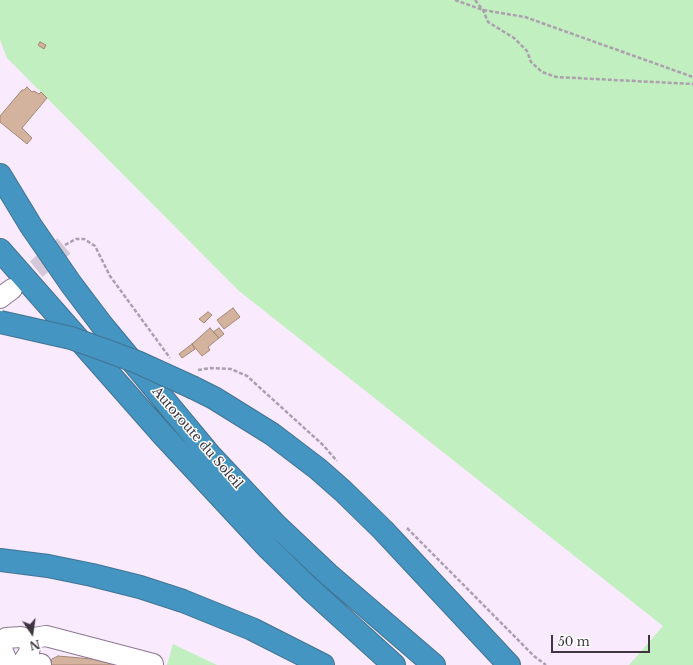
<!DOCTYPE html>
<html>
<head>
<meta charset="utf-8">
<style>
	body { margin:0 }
	#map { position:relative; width:693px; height:665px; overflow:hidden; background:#f9ebfd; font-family:"Libre Baskerville",serif }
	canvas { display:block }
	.north { position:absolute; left:12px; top:613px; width:40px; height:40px; -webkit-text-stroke:3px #fff; paint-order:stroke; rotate:167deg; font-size:11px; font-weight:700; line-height:16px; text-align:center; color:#3e3541 }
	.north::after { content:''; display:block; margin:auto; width:14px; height:18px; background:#3e3541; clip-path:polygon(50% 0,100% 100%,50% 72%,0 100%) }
	.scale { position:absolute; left:551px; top:635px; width:99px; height:18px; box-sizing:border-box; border:2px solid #3e3541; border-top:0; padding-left:5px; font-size:12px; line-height:14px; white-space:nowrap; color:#3e3541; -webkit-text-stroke:3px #fff; paint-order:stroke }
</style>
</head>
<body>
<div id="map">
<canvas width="693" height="665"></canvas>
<div class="north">N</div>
<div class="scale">50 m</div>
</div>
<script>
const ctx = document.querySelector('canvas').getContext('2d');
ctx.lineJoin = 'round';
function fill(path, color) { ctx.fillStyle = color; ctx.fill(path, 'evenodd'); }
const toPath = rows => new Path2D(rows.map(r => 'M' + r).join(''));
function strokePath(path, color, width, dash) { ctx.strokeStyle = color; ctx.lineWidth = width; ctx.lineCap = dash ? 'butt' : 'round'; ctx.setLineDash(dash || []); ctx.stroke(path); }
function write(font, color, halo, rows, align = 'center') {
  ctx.font = font + ' "Libre Baskerville",serif'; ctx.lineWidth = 3; ctx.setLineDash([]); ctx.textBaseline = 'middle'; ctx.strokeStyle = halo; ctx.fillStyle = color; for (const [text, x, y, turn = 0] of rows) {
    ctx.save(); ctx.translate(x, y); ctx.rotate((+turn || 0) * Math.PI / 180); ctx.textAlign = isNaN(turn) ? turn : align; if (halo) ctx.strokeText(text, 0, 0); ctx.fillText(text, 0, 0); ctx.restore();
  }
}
fill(toPath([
	[0,0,693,0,693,665,629,665,663,626,239,291,7,58,0,40],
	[173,644,217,665,167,665]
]), '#c1efbf');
const building = toPath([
	[40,42,46,45,44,49,38,45,40,42],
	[27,87,32,92,34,91,39,94,41,92,47,98,22,128,32,138,27,144,0,122,0,116,22,90,24,90,27,87],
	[233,308,240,317,224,329,217,320,233,308],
	[208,312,212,315,204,323,199,319,208,312],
	[210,328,219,338,208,347,210,350,202,356,192,344,210,328],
	[219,328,224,334,219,338,213,332,219,328],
	[192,344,195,349,182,358,179,354,192,344],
	[58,656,92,659,118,665,49,665,52,659,58,656]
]);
fill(building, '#d3b29e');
strokePath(building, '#a58673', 1);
strokePath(toPath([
	[13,288,64,246]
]), '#d4c7d7', 20, [20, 10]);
const minor = toPath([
	[0,298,12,289],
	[27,639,46,636,153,664],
	[0,642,6,638,21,637,27,639,30,647,29,653,21,665],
	[0,645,9,665],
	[41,665,41,664]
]);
const highway = toPath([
	[0,175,31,226,71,284,102,325,210,455,276,525,328,574,434,665],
	[0,250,163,435,269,549,310,589,394,665],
	[194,388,214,398,272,434,318,469,343,491,383,530,509,665],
	[0,560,48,566,92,575,140,587,183,601,252,629,323,665]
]);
strokePath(minor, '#8c7792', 22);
strokePath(highway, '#427394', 24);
strokePath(toPath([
	[455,0,483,10,525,17,693,77],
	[475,0,483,10,488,22,514,38,527,51,531,62,542,72,556,77,693,84],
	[65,245,76,239,84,239,95,246,110,276,170,358],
	[198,370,211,368,231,369,247,376,323,445,337,461],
	[407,528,534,656,546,665]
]), '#aca0af', 2.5, [4, 2]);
strokePath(minor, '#fff', 20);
strokePath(highway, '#4495c1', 22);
const highwayBridge = toPath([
	[0,322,71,338,110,352,137,362,194,388]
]);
strokePath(highwayBridge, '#427394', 24, []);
strokePath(highwayBridge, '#4495c1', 22);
write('13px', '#3e3541', '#fff', [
	["Autoroute du Soleil",197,438,49]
]);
</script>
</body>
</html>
